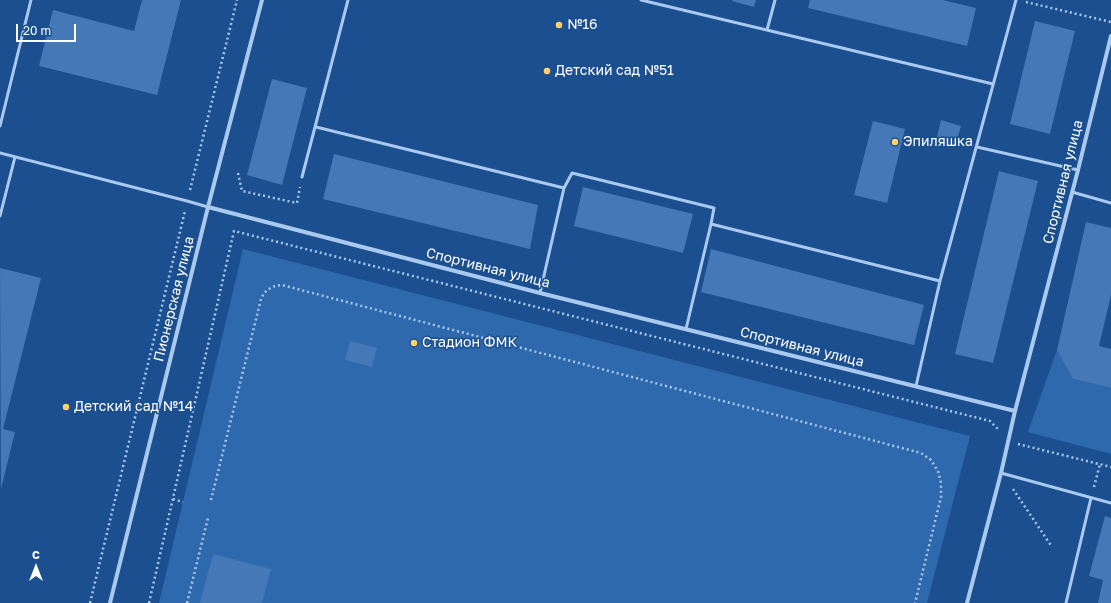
<!DOCTYPE html>
<html>
<head>
<meta charset="utf-8">
<style>
	body { margin:0 }
	#map { position:relative; width:1111px; height:603px; overflow:hidden; background:#1b4f8f; font-family:"Golos Text",sans-serif }
	canvas { display:block }
	.north { position:absolute; left:16px; top:547px; width:40px; height:40px; -webkit-text-stroke:3px #1b4f8f; paint-order:stroke; rotate:0deg; font-size:11px; font-weight:700; line-height:16px; text-align:center; color:#fff }
	.north::after { content:''; display:block; margin:auto; width:14px; height:18px; background:#fff; clip-path:polygon(50% 0,100% 100%,50% 72%,0 100%) }
	.scale { position:absolute; left:16px; top:24px; width:60px; height:18px; box-sizing:border-box; border:2px solid #fff; border-top:0; padding-left:5px; font-size:12px; line-height:14px; white-space:nowrap; color:#fff; -webkit-text-stroke:3px #1b4f8f; paint-order:stroke }
</style>
</head>
<body>
<div id="map">
<canvas width="1111" height="603"></canvas>
<div class="north">С</div>
<div class="scale">20 m</div>
</div>
<script>
const ctx = document.querySelector('canvas').getContext('2d');
ctx.lineJoin = 'round';
function fill(path, color) { ctx.fillStyle = color; ctx.fill(path, 'evenodd'); }
const toPath = rows => new Path2D(rows.map(r => 'M' + r).join(''));
function strokePath(path, color, width, dash) { ctx.strokeStyle = color; ctx.lineWidth = width; ctx.lineCap = dash ? 'butt' : 'round'; ctx.setLineDash(dash || []); ctx.stroke(path); }
function write(font, color, halo, rows, align = 'center') {
  ctx.font = font + ' "Golos Text",sans-serif'; ctx.lineWidth = 3; ctx.setLineDash([]); ctx.textBaseline = 'middle'; ctx.strokeStyle = halo; ctx.fillStyle = color; for (const [text, x, y, turn = 0] of rows) {
    ctx.save(); ctx.translate(x, y); ctx.rotate((+turn || 0) * Math.PI / 180); ctx.textAlign = isNaN(turn) ? turn : align; if (halo) ctx.strokeText(text, 0, 0); ctx.fillText(text, 0, 0); ctx.restore();
  }
}
fill(toPath([
	[243,249,970,436,927,603,159,603],
	[1058,347,1073,379,1111,388,1111,454,1028,432]
]), '#2e69ad');
fill(toPath([
	[142,0,181,0,157,95,39,66,53,10,134,31],
	[733,0,756,0,754,7,732,1],
	[810,0,943,0,976,8,967,46,808,8],
	[1035,21,1075,31,1050,134,1010,124],
	[272,79,307,88,282,185,247,175],
	[941,120,961,126,956,143,937,137],
	[873,121,905,129,887,203,854,195],
	[334,154,538,205,530,249,323,199],
	[999,171,1038,181,993,363,955,354],
	[583,187,693,214,683,253,574,226],
	[1086,222,1111,228,1111,295,1099,346,1111,349,1111,388,1073,379,1057,350],
	[711,249,924,305,914,345,701,292],
	[0,268,41,278,3,429,15,432,1,489],
	[350,341,377,348,372,367,345,360],
	[1105,516,1111,518,1111,603,1098,603,1103,580,1089,576],
	[213,554,271,569,262,603,200,603]
]), '#4478b7');
strokePath(toPath([
	[1026,2,1111,22],
	[238,173,242,191,297,203,300,187],
	[190,190,237,0],
	[1018,444,1111,467],
	[1094,487,1100,464],
	[1013,489,1052,547],
	[173,499,183,502],
	[211,500,261,299,264,293,269,289,275,286,282,285,921,453,931,460,938,471,941,483,941,497,915,603],
	[90,603,185,211],
	[149,603,234,231,990,421,999,430],
	[187,603,208,518]
]), '#a9c9ee', 2.5, [2, 3]);
strokePath(toPath([
	[641,0,993,84],
	[767,30,775,0],
	[0,126,31,0],
	[316,127,564,188,572,173,714,208,711,224,940,281],
	[977,147,1078,170],
	[0,153,187,201,208,207],
	[302,177,348,0],
	[1072,192,1111,203],
	[0,216,15,157],
	[540,293,564,188],
	[686,329,711,224],
	[916,386,940,281,1016,0],
	[1001,473,1111,503],
	[1066,603,1091,498]
]), '#a9c9ee', 3);
strokePath(toPath([
	[208,207,540,293,1015,411,1078,170,1111,36],
	[110,603,208,207,262,0],
	[967,603,1001,473,1015,411]
]), '#a9c9ee', 4);
for (const [x, y, r, color] of [
	[559,25,4,"#ffd166"],
	[547,71,4,"#ffd166"],
	[895,142,4,"#ffd166"],
	[414,343,4,"#ffd166"],
	[66,407,4,"#ffd166"]
]) { const dot = new Path2D(); dot.arc(x, y, r, 0, 2 * Math.PI); ctx.fillStyle = color; ctx.fill(dot); strokePath(dot, '#1b4f8f', 1.5); }
write('14px', '#fff', '#1b4f8f', [
	["№16",567,25],
	["Детский сад №51",555,71],
	["Эпиляшка",903,142],
	["Стадион ФМК",422,343],
	["Детский сад №14",74,407]
], 'left');
write('14px', '#fff', '#1b4f8f', [
	["Спортивная улица",1063,182,-76],
	["Спортивная улица",488,268,14],
	["Пионерская улица",174,299,-76],
	["Спортивная улица",802,347,14]
]);
</script>
</body>
</html>
